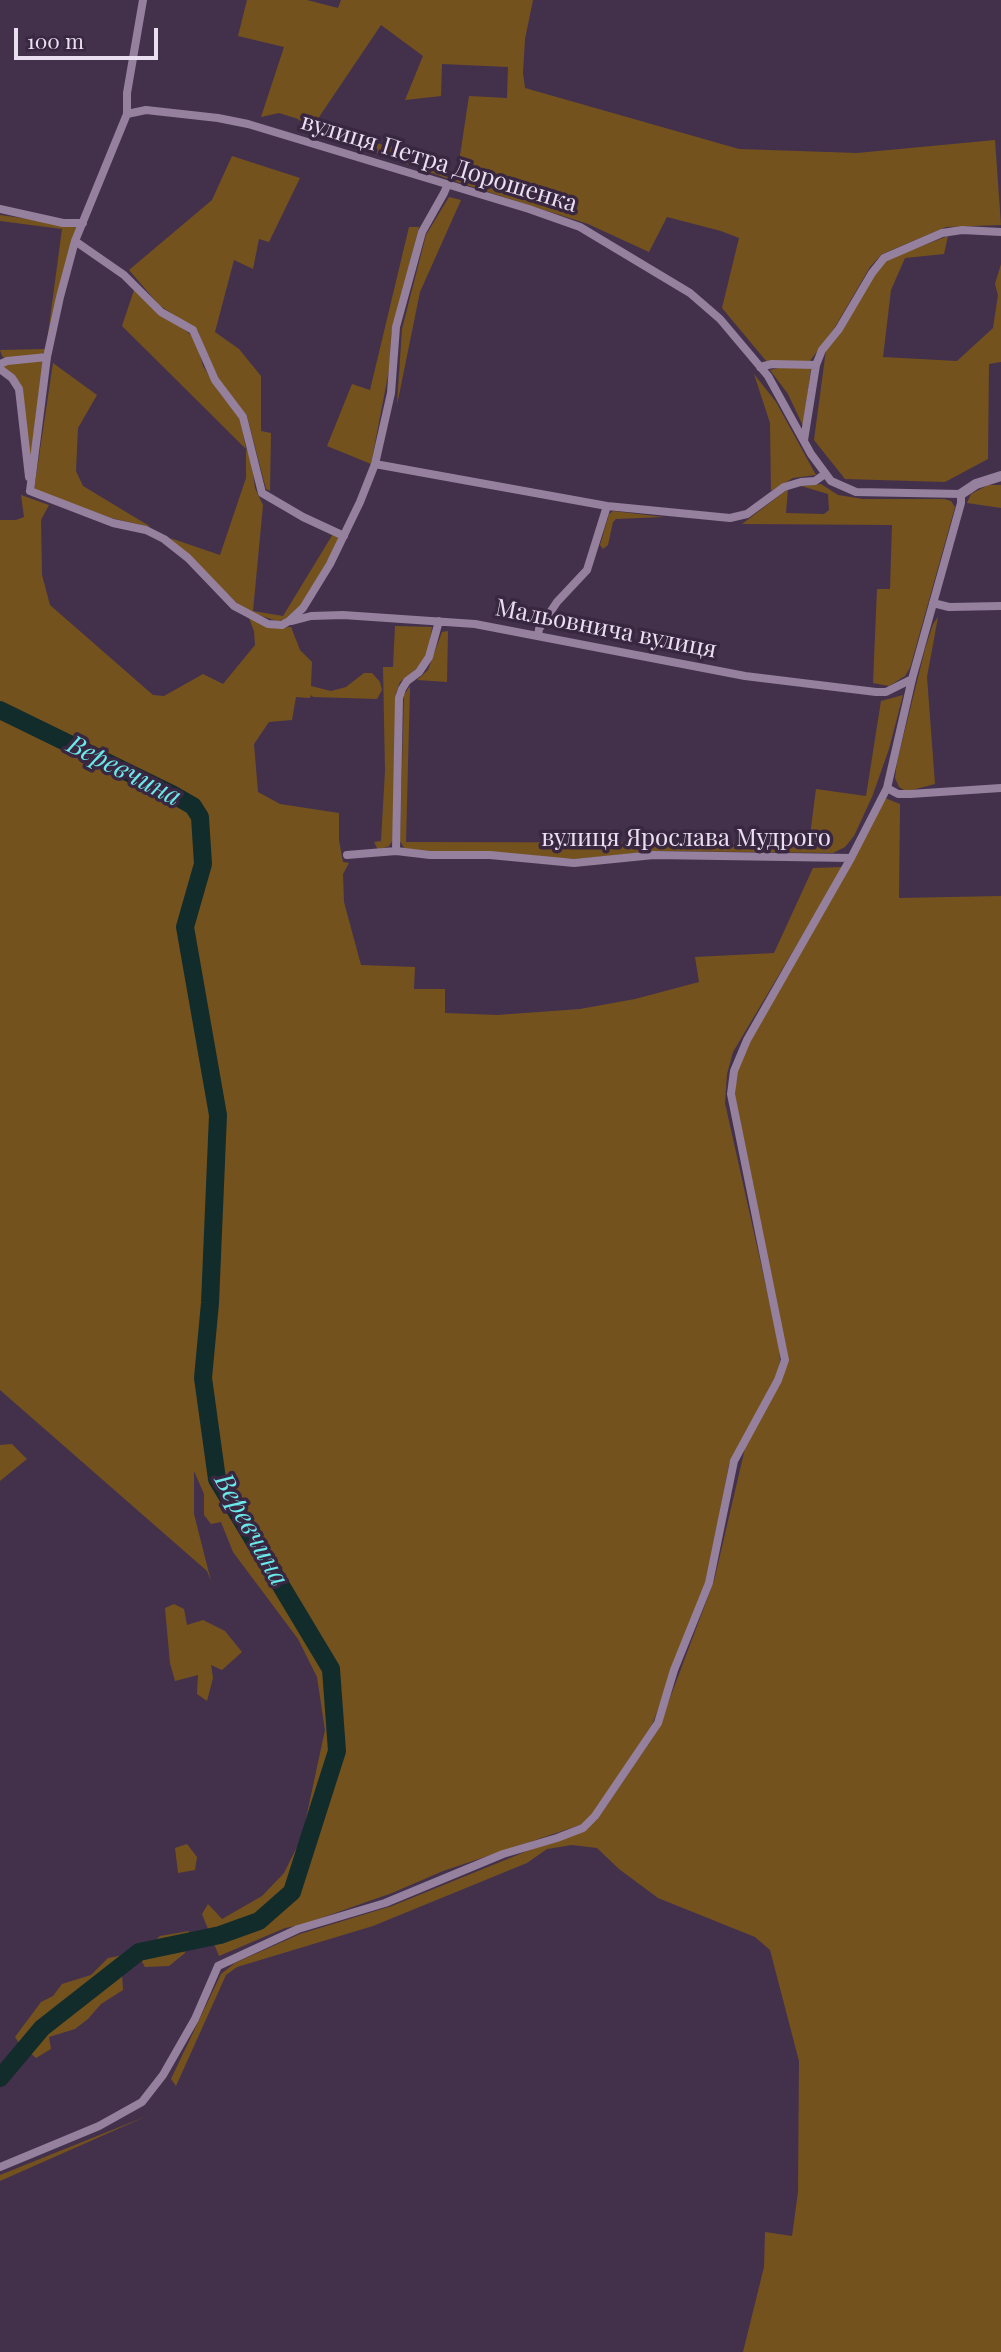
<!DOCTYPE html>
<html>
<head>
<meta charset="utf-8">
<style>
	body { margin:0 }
	#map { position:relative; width:1001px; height:2352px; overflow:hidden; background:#43314c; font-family:"Playfair Display",serif }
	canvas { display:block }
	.scale { position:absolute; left:14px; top:28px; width:144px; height:32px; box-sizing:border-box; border:4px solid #eadff0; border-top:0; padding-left:9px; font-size:21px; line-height:24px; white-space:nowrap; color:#eadff0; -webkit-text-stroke:5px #392741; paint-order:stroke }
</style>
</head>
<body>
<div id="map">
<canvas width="1001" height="2352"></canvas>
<div class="scale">100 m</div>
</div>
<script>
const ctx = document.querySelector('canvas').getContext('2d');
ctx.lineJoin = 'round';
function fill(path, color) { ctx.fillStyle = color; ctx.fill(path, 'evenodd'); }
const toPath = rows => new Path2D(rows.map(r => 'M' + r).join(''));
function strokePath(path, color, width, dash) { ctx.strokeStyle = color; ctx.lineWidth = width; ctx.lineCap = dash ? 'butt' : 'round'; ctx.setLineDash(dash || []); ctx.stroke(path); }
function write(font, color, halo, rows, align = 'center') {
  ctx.font = font + ' "Playfair Display",serif'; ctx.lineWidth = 7; ctx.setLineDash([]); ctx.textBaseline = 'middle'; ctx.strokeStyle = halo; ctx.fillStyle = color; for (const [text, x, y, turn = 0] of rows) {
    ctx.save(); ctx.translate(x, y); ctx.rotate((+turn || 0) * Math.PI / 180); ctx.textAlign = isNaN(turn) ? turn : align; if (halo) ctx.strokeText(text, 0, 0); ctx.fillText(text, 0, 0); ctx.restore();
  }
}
fill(toPath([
	[247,0,307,0,338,8,341,0,533,0,525,39,523,73,525,88,739,149,857,153,995,140,1001,225,946,227,882,254,870,267,835,327,810,361,767,362,722,308,739,238,721,231,667,217,649,252,588,224,457,182,371,151,375,143,393,147,456,182,469,96,507,98,508,67,442,64,441,96,405,100,423,56,381,25,311,129,298,119,279,113,261,117,284,47,238,36],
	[232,156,300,178,269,242,259,239,253,269,234,260,215,332,239,349,261,376,261,431,271,433,270,491,266,489,247,416,214,374,198,331,159,305,129,270,212,200],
	[449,197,461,200,420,292,397,405,402,329,426,235],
	[0,215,78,226,46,350,43,354,6,359,2,356,0,350,46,349,62,229,0,221],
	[409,227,419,227,391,335,390,365,371,464,327,446,352,384,370,390],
	[948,236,944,254,905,258,891,290,883,357,957,361,993,328,998,295,995,284,1001,264,1001,362,989,364,988,459,945,482,845,479,814,440,826,350,879,267,888,259],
	[134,290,195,338,203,366,219,392,240,418,246,449,251,458,255,488,263,505,253,611,283,616,333,534,338,537,337,545,301,605,284,620,277,621,252,613,238,604,170,538,220,555,246,478,246,449,122,326],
	[45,359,30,477,22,391,0,367,7,364],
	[53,363,97,395,78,428,76,471,83,486,151,527,111,518,34,490],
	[783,367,811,368,803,426,788,394,770,370],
	[754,374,776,402,816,475,793,478,771,491,770,423],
	[821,484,838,495,863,499,944,499,951,501,955,507,910,668,905,676,889,686,873,683,877,589,890,589,892,525,742,524,788,489,786,513,824,514,829,510,828,494,801,486],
	[988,485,1001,485,1001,508,967,503,971,494],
	[21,495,49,505,41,520,42,575,50,605,153,695,164,696,203,674,223,684,255,645,254,631,249,618,272,628,291,627,300,650,312,662,311,686,331,691,346,687,364,673,372,673,380,682,382,690,377,699,313,697,311,695,310,698,296,697,292,720,269,722,254,744,258,792,280,804,339,813,339,840,343,862,349,863,343,874,344,902,361,965,415,967,414,989,445,989,445,1013,497,1015,580,1009,635,999,699,982,695,957,774,953,813,868,843,867,733,1052,727,1074,725,1103,779,1345,780,1361,776,1376,729,1464,708,1576,652,1725,599,1806,583,1824,443,1871,392,1893,301,1925,285,1928,219,1956,202,1914,208,1904,222,1919,262,1896,284,1873,302,1837,325,1730,317,1677,298,1639,233,1552,221,1522,211,1524,204,1515,204,1494,194,1471,194,1514,211,1581,207,1571,0,1390,0,520,16,520,24,517],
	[613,511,664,517,616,519,613,522,608,545,603,549,600,545,609,514],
	[938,617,927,677,935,784,912,790,904,790,899,787,895,778,897,762,925,649,933,624],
	[395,626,432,627,428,653,422,664,400,682,396,693,393,840,389,846,378,850,374,842,381,841,385,771,383,667,393,667],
	[448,631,447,682,417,680,428,670,442,632],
	[410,686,406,842,809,843,816,789,866,796,881,701,903,695,889,749,872,797,854,836,845,847,833,853,660,851,575,859,412,850,404,848,400,841,404,695],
	[885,798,900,804,899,898,1001,896,1001,2352,743,2352,764,2267,765,2232,792,2236,798,2192,799,2061,770,1950,755,1937,658,1898,619,1869,597,1848,572,1845,547,1849,527,1863,373,1926,237,1967,226,1975,176,2086,171,2079,221,1974,235,1963,300,1934,392,1906,537,1847,584,1830,597,1820,658,1730,714,1581,746,1444,787,1360,735,1096,737,1070,750,1042],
	[12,1444,27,1459,0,1481,0,1445],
	[174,1604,184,1609,187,1625,203,1620,225,1631,242,1652,222,1670,211,1665,213,1678,207,1701,197,1694,198,1675,175,1681,170,1663,165,1608],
	[187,1844,197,1857,195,1870,178,1873,175,1848],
	[189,1931,185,1953,169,1966,145,1967,141,1960,147,1948,160,1936],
	[129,1954,133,1961,122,1973,123,1990,101,2004,88,2019,75,2029,49,2037,51,2049,36,2058,19,2043,15,2037,41,2002,53,1996,62,1984,91,1975,108,1958],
	[147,2116,0,2181,0,2175]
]), '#74521e');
strokePath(toPath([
	[0,710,172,794,193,806,200,817,203,864,185,927,218,1115,210,1303,203,1378,217,1479,331,1669,337,1751,292,1892,259,1921,220,1935,139,1952,42,2028,0,2078]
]), '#122c2c', 18);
strokePath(toPath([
	[0,209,63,223,83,223],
	[75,241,124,275,161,312,193,330,215,380,243,417,262,493,303,517,344,536],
	[0,364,7,361,47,357],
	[760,367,772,364,816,365],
	[0,369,12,378,19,389,29,477],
	[804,440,816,365,822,350,839,329,872,273,884,258,942,233,962,230,1001,232],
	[375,464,607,506,730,518,747,514,784,487,801,482,815,481,825,474],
	[30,491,113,523,146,530,164,539,188,558,234,606,268,624,282,625,289,621,303,608,330,564,360,502,375,464,391,393,396,327,422,232,444,193,447,186],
	[30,491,47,357,60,297,75,241,127,114,127,93,143,0],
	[933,603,949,607,1001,606],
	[292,621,311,616,343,615,475,624,745,676,876,692,886,692,912,679],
	[538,636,539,629,557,602,587,570,607,506],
	[887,788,898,794,910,794,1001,788],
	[396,851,399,698,402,689,407,681,419,672,429,657,439,621],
	[347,855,396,851,430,855,490,855,574,863,654,855,851,858],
	[0,2167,99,2126,142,2102,163,2075,195,2019,218,1966,298,1929,385,1903,503,1854,557,1838,583,1828,595,1816,658,1723,674,1670,709,1583,734,1461,778,1380,785,1360,731,1094,734,1071,747,1040,851,858,887,788,912,679,961,503,961,494,856,492,831,481,811,454,768,376,720,319,690,293,580,227,529,209,248,124,218,118,146,110,127,114]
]), '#95809e', 8);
strokePath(toPath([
	[961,494,976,484,1001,476]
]), '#95809e', 10);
write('24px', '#eadff0', '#392741', [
	["вулиця Петра Дорошенка",439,163,17],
	["Мальовнича вулиця",606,629,11],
	["вулиця Ярослава Мудрого",686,839]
]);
write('italic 26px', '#6aeaea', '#392741', [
	["Веревчина",124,771,27],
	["Веревчина",251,1530,61]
]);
</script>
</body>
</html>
